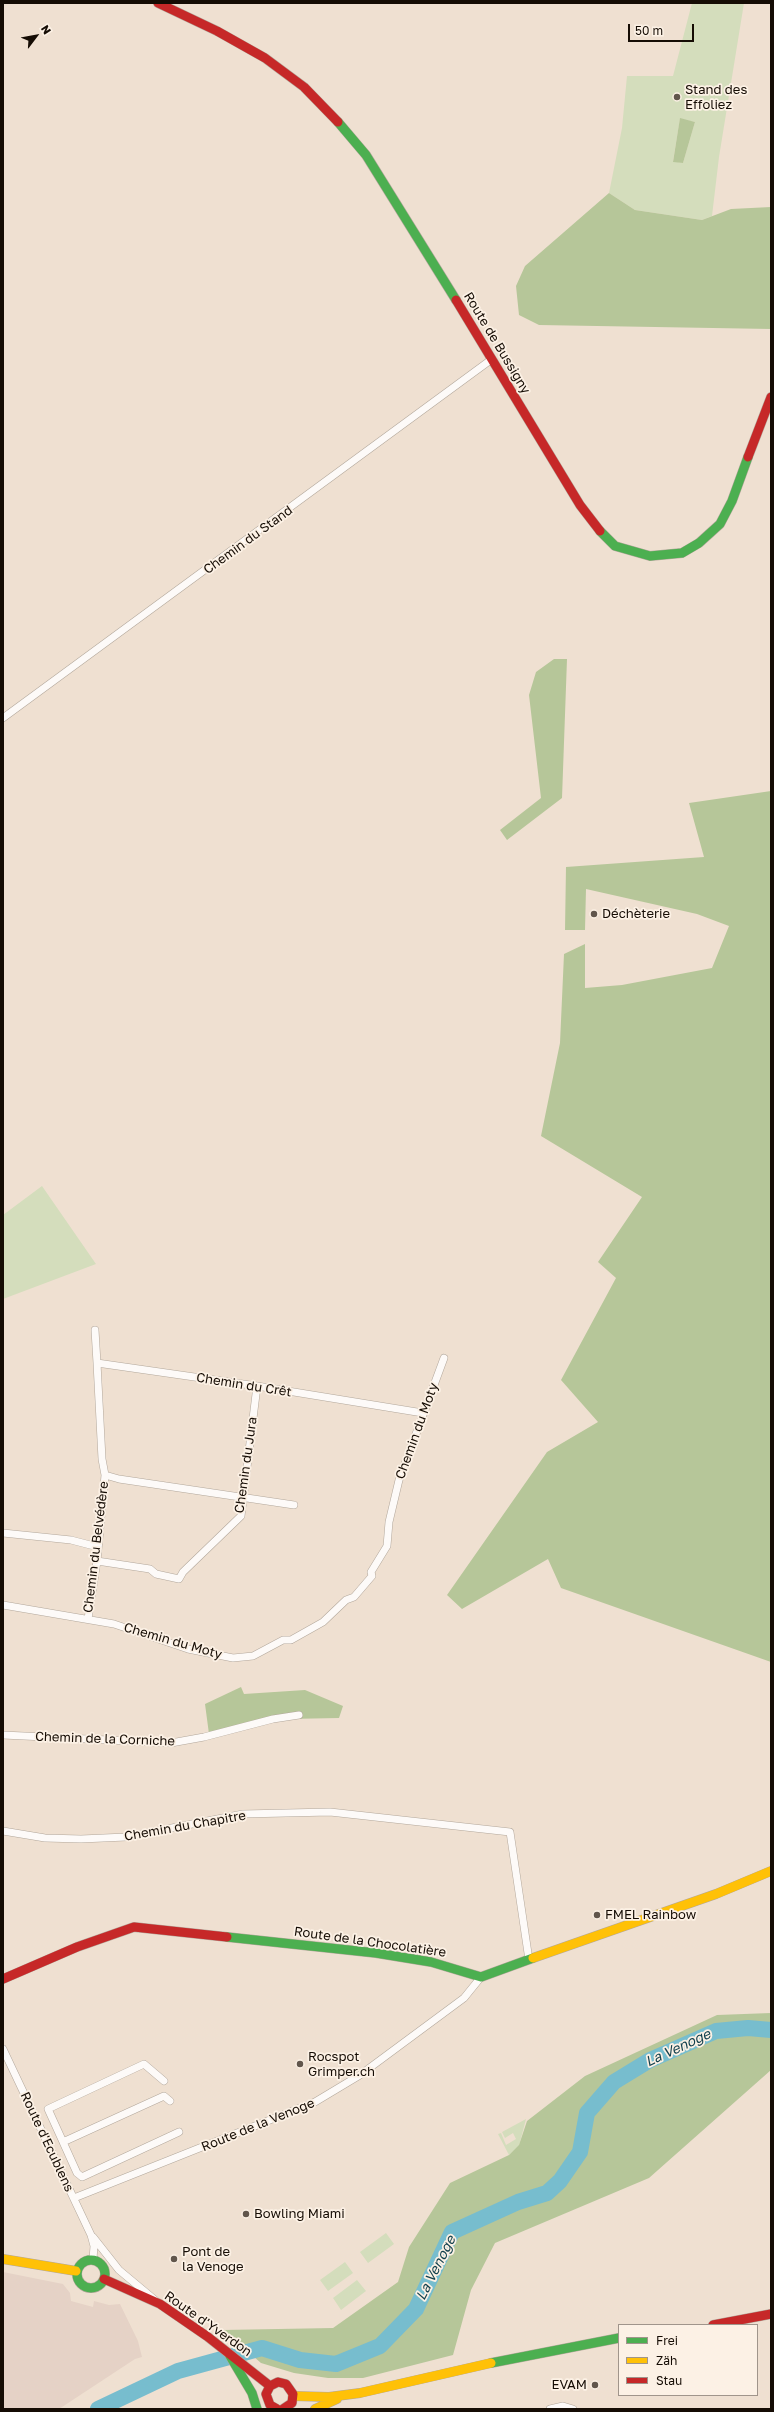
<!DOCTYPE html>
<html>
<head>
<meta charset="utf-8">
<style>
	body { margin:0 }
	#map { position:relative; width:774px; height:2412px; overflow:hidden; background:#efe0d1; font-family:"Golos Text",sans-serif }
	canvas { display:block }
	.frame { position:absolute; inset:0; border:4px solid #150c04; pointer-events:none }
	.legend { position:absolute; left:618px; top:2324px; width:140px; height:72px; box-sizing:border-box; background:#fcf1e5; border:1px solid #a0958b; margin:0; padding:5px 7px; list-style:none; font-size:12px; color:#150c04 }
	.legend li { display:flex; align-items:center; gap:8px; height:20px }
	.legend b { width:20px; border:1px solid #a0958b }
	.north { position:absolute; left:16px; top:16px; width:40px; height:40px; -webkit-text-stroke:3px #fcf1e5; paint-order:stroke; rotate:58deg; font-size:11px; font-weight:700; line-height:16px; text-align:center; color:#150c04 }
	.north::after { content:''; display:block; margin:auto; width:14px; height:18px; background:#150c04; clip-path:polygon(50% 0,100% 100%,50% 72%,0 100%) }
	.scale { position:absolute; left:628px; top:24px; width:66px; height:18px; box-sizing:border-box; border:2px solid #150c04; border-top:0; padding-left:5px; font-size:12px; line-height:14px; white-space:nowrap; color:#150c04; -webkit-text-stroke:3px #fcf1e5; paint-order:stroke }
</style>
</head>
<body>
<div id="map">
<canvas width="774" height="2412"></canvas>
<div class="frame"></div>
<ul class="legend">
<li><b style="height:5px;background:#4caf50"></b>Frei</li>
<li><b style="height:5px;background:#ffc107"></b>Zäh</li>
<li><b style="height:5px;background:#c62828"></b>Stau</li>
</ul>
<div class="north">N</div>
<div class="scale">50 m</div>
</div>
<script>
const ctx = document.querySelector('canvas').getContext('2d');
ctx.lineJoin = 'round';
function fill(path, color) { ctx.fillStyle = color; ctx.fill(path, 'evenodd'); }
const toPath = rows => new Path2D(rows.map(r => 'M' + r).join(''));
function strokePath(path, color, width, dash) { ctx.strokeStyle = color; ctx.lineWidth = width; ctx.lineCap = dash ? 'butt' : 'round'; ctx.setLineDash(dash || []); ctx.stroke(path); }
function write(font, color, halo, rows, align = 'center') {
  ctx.font = font + ' "Golos Text",sans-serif'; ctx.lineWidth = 3.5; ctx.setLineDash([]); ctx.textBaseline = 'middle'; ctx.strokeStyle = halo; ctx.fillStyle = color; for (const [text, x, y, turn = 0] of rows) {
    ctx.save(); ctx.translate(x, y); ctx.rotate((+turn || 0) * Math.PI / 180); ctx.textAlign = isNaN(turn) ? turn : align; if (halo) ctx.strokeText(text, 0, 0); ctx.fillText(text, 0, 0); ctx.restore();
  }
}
fill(toPath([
	[3,2272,63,2284,70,2293,71,2301,93,2307,94,2301,109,2305,120,2304,138,2341,142,2357,135,2359,59,2409,3,2409]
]), '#e5d2c6');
fill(toPath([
	[692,3,744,3,719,157,712,216,702,220,635,210,609,193,622,128,627,76,673,76],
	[680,119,695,122,683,163,673,161],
	[42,1186,96,1264,3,1299,3,1215],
	[526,2119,519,2146,509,2155,498,2134,501,2133,506,2145,516,2139,513,2133,505,2138,502,2132],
	[386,2233,394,2244,368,2263,360,2252],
	[345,2262,353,2273,328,2291,320,2280],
	[357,2280,366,2291,341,2310,333,2298]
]), '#d4ddbc');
fill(toPath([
	[680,118,695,122,683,163,673,162],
	[609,193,635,210,702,220,731,209,771,207,771,329,539,325,519,315,516,286,525,266],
	[554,659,567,659,562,798,507,840,500,830,541,798,529,695,536,672],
	[771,791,771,1662,561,1588,548,1559,462,1609,447,1595,547,1452,598,1422,561,1380,616,1278,598,1262,642,1197,541,1136,560,1043,564,954,585,944,585,988,622,985,712,968,729,926,697,914,586,889,585,930,565,930,566,867,704,857,689,803],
	[241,1687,244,1694,305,1690,343,1706,339,1718,287,1719,209,1734,205,1704],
	[771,2013,771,2070,649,2178,495,2243,471,2290,453,2355,363,2378,328,2378,294,2373,261,2363,223,2330,333,2328,398,2282,409,2247,450,2183,509,2155,519,2145,527,2121,585,2076,717,2015]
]), '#b6c699');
strokePath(toPath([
	[98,2409,178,2371,262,2348,300,2360,336,2364,380,2346,416,2309,452,2232,518,2202,547,2193,560,2181,580,2152,587,2113,614,2082,650,2060,716,2031,748,2028,771,2030]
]), '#77bdce', 16);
const street = toPath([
	[3,718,492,359],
	[95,1330,97,1363,257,1386,423,1413],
	[105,1475,119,1479,294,1505],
	[3,1533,71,1540,98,1547],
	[97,1561,150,1569,156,1574,179,1579,183,1572,241,1516,257,1386],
	[3,1605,114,1624,188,1649,233,1658,253,1656,283,1640,291,1640,323,1622,346,1600,354,1597,372,1576,371,1572,387,1546,389,1522,399,1480,444,1358],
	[88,1619,97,1561,105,1475,102,1459,97,1363],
	[3,1735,171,1743,204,1737,273,1719,299,1715],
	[3,1831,45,1838,81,1839,126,1837,243,1814,330,1812,510,1832,529,1960],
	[3,2049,91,2235,94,2246,93,2259],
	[170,2101,164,2096,63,2142,77,2173,82,2177,179,2132],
	[63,2142,48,2109,144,2064,164,2081],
	[74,2198,315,2102,360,2075,464,1998,481,1977],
	[93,2237,119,2270,155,2300],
	[550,2409,563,2406,573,2409]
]);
const fast = toPath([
	[338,122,366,155,456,300],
	[600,531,615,546,650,556,682,553,699,543,720,524,732,501,748,457],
	[227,1937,376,1953,431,1962,481,1977,533,1958],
	'77 2274a14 14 0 1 1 28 0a14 14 0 1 1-28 0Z',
	[230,2356,252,2393,257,2409],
	[491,2363,619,2338]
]);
const slow = toPath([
	[533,1958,716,1894,771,1871],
	[3,2259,76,2271],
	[293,2396,329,2397,360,2393,491,2363],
	[315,2409,337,2399]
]);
const jam = toPath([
	[158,3,217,31,265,58,304,87,338,122],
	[456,300,580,505,600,531],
	[748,457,771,397],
	[3,1979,77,1947,134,1927,227,1937],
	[104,2279,160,2304,208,2337,270,2386],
	[713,2325,771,2314],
	[277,2409,270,2405,266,2394,270,2386,278,2382,286,2384,293,2394,292,2403,283,2409]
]);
strokePath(street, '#b2a79b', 8);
strokePath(fast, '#b2a79b', 10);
strokePath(slow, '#b2a79b', 10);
strokePath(jam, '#b2a79b', 10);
strokePath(street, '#fdfaf8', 7);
strokePath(fast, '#4caf50', 9);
strokePath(slow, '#ffc107', 9);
strokePath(jam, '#c62828', 9);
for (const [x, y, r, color] of [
	[677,97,4,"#61564c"],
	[594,914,4,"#61564c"],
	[597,1915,4,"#61564c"],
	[300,2064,4,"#61564c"],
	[246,2214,4,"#61564c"],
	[174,2259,4,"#61564c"],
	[595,2385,4,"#61564c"]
]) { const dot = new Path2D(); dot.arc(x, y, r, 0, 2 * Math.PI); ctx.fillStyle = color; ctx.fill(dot); strokePath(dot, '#fcf1e5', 1.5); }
write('13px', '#150c04', '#fcf1e5', [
	["Stand des",685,90],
	["Effoliez",685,105],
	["Déchèterie",602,914],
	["FMEL Rainbow",605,1915],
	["Rocspot",308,2057],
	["Grimper.ch",308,2072],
	["Bowling Miami",254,2214],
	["Pont de",182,2252],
	["la Venoge",182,2267],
	["EVAM",587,2385,"right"]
], 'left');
write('13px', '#150c04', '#fcf1e5', [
	["Route de Bussigny",497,343,59],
	["Chemin du Stand",248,540,-36],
	["Chemin du Crêt",244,1385,9],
	["Chemin du Moty",417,1431,-70],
	["Chemin du Jura",246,1465,-82],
	["Chemin du Belvédère",96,1547,-83],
	["Chemin du Moty",173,1641,16],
	["Chemin de la Corniche",105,1739,2],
	["Chemin du Chapitre",185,1826,-10],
	["Route de la Chocolatière",370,1942,8],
	["Route de la Venoge",258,2125,-22],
	["Route d'Ecublens",47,2142,65],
	["Route d'Yverdon",208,2324,35]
]);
write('italic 14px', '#103f4c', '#fcf1e5', [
	["La Venoge",678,2048,-25],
	["La Venoge",436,2268,-63]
]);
</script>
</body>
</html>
